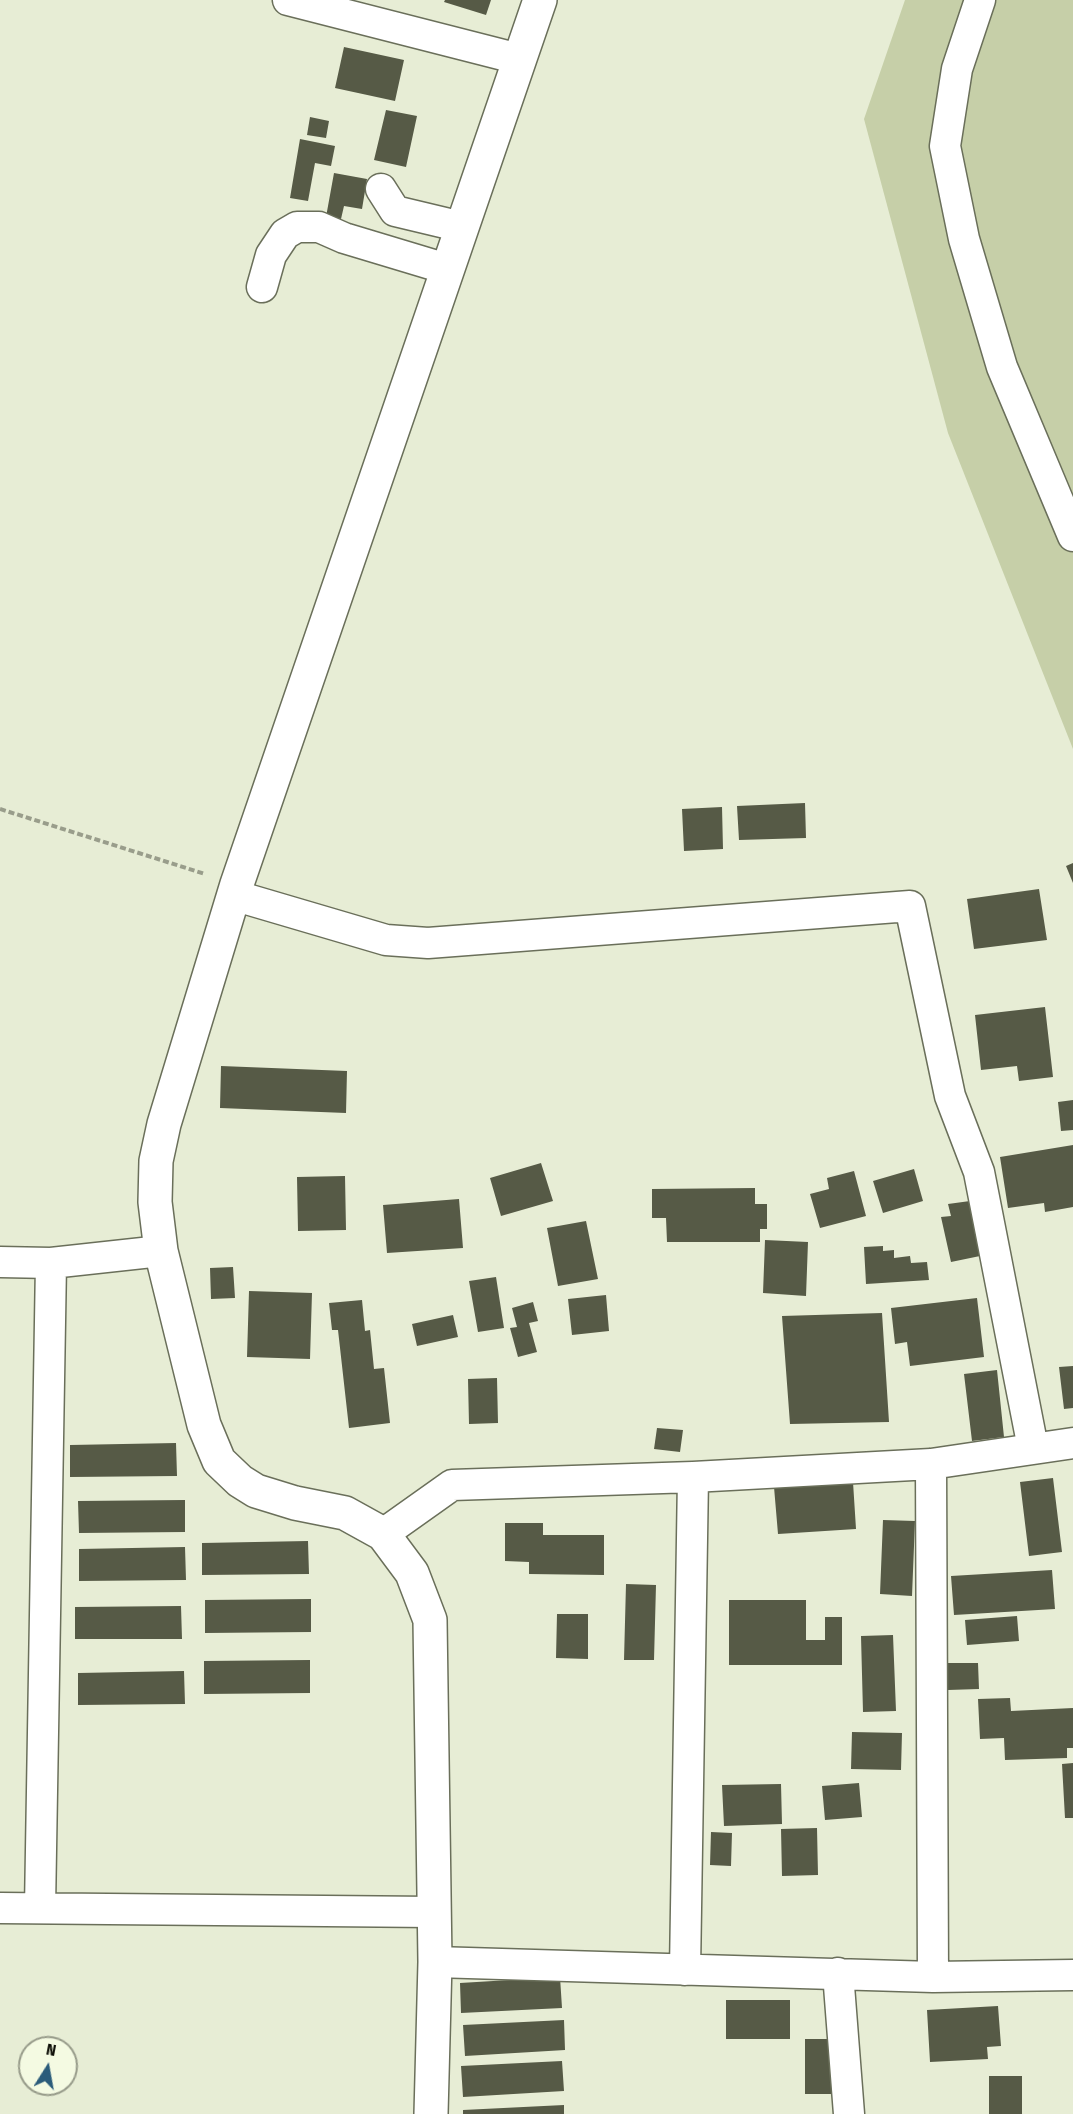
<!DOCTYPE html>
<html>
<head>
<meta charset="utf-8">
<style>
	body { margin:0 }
	#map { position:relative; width:1073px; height:2114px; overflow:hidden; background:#e7edd5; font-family:"Fira Sans Condensed",sans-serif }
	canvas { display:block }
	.north { position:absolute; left:18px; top:2036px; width:60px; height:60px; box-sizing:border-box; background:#f4fae2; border:2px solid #979b8a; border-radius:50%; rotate:11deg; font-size:16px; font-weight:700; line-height:24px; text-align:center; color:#0b0c05 }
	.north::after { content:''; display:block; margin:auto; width:21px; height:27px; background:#2b5c7a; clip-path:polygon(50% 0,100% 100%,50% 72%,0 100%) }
</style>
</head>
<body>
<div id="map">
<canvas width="1073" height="2114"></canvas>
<div class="north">N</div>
</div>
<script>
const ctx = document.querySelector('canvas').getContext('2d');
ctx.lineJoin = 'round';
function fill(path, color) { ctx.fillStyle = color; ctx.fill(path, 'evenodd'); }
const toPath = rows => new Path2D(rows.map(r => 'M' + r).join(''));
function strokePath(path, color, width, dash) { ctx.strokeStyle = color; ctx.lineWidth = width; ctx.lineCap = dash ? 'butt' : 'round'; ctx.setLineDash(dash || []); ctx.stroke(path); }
fill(toPath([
	[905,0,1073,0,1073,749,948,433,864,119]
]), '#c6cfa8');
fill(toPath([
	[445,0,491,0,486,15,444,2],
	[344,47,404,60,395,101,335,88],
	[386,110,417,116,406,167,374,160],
	[310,117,329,121,326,138,307,135],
	[300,139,335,146,331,166,315,163,308,201,290,198],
	[334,173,367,179,362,209,344,206,341,219,326,217],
	[805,803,806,838,739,840,737,806],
	[722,807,723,849,684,851,682,809],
	[1073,863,1073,883,1066,866],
	[1039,889,1047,940,974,949,967,899],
	[1045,1007,1053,1077,1019,1081,1017,1066,981,1070,975,1015],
	[221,1066,347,1071,346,1113,220,1108],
	[1073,1100,1073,1130,1061,1131,1058,1102],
	[1073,1145,1073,1207,1045,1212,1044,1203,1008,1208,1000,1157],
	[541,1163,553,1201,501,1216,490,1178],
	[914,1169,923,1201,883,1213,873,1181],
	[854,1171,866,1216,820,1228,810,1194,829,1189,827,1178],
	[345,1176,346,1230,298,1231,297,1177],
	[755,1188,755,1204,767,1204,767,1229,760,1229,760,1242,667,1242,666,1218,652,1218,652,1189],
	[459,1199,463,1248,387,1253,383,1205],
	[970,1201,980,1256,951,1262,941,1217,951,1216,948,1204],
	[586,1221,598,1279,558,1286,547,1228],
	[765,1240,808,1242,806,1296,763,1293],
	[883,1246,883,1251,894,1250,894,1258,910,1256,911,1263,927,1262,929,1280,866,1284,864,1247],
	[233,1267,235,1298,211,1299,210,1268],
	[496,1277,504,1328,478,1332,469,1281],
	[249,1291,312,1293,310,1359,247,1357],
	[606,1295,609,1331,572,1335,568,1299],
	[977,1298,984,1357,910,1366,907,1342,895,1344,891,1308],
	[362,1300,365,1331,370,1330,374,1369,384,1368,390,1423,349,1428,338,1330,332,1330,329,1303],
	[533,1302,538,1321,529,1323,537,1352,518,1357,510,1328,517,1327,512,1308],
	[882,1313,889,1422,790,1424,782,1316],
	[453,1315,458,1337,417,1346,412,1324],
	[1073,1366,1073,1408,1064,1409,1059,1367],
	[997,1370,1004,1437,972,1441,964,1374],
	[497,1378,498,1423,469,1424,468,1379],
	[657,1428,683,1430,680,1452,654,1449],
	[176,1443,177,1476,70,1477,70,1445],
	[1053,1478,1062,1552,1029,1556,1020,1482],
	[853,1482,856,1529,778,1534,774,1487],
	[185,1500,185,1532,79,1533,78,1501],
	[883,1520,915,1521,912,1596,880,1594],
	[505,1523,543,1523,543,1535,604,1535,604,1575,529,1574,529,1562,505,1561],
	[308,1541,309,1574,202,1575,202,1543],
	[185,1547,186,1580,79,1581,79,1549],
	[1052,1570,1055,1609,954,1615,951,1576],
	[626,1584,656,1585,654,1660,624,1660],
	[311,1599,311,1632,205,1633,205,1600],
	[729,1600,806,1600,806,1640,825,1640,825,1617,842,1617,842,1665,729,1665],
	[181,1606,182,1639,75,1639,75,1607],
	[557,1614,588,1614,588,1659,556,1658],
	[1017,1616,1019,1641,967,1645,965,1620],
	[893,1635,896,1711,863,1712,861,1636],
	[310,1660,310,1693,204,1694,204,1661],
	[948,1663,978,1663,979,1689,948,1690],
	[184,1671,185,1704,78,1705,78,1673],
	[1010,1698,1011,1711,1073,1708,1073,1748,1067,1748,1067,1758,1005,1760,1004,1738,980,1739,978,1699],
	[852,1732,902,1733,901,1770,851,1769],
	[1073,1763,1073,1818,1065,1818,1062,1764],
	[859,1783,862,1817,825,1820,822,1786],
	[781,1784,782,1824,724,1826,722,1785],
	[817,1828,818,1875,782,1876,781,1829],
	[711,1832,732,1833,731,1866,710,1865],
	[560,1977,562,2008,461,2013,460,1983],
	[726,2000,790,2000,790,2039,726,2039],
	[998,2006,1001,2046,987,2047,988,2059,930,2062,927,2010],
	[564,2020,565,2050,465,2056,463,2025],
	[805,2039,831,2039,831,2094,805,2094],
	[562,2061,564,2091,463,2097,461,2066],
	[989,2076,1022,2076,1022,2114,989,2114],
	[564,2105,564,2114,463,2114,463,2110]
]), '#565a46');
const minor = toPath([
	[288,0,519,59],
	[980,0,957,69,945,146,964,239,1002,367,1073,536],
	[381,189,395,211,462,227],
	[262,287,271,255,285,234,297,227,319,227,344,238,447,269],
	[233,895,386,940,428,943,910,906,950,1096,979,1172,1033,1448],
	[0,1262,51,1263,161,1251],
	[931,1464,933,1977],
	[383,1534,452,1485,693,1477,931,1464,1073,1443],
	[0,1908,433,1912],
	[40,1908,51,1263],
	[435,1962,933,1977,1073,1975],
	[685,1970,693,1477],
	[838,1973,849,2114]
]);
const tertiary = toPath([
	[431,2114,435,1962,430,1620,412,1573,383,1534,345,1513,295,1503,256,1491,240,1481,219,1461,204,1425,161,1251,155,1202,156,1161,164,1124,237,884,540,0]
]);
strokePath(minor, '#6a6f5a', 33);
strokePath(tertiary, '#6a6f5a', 36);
strokePath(toPath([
	[0,809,205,874]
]), '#999d8b', 4, [6, 3]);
strokePath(minor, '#fff', 30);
strokePath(tertiary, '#fff', 33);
</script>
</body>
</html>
